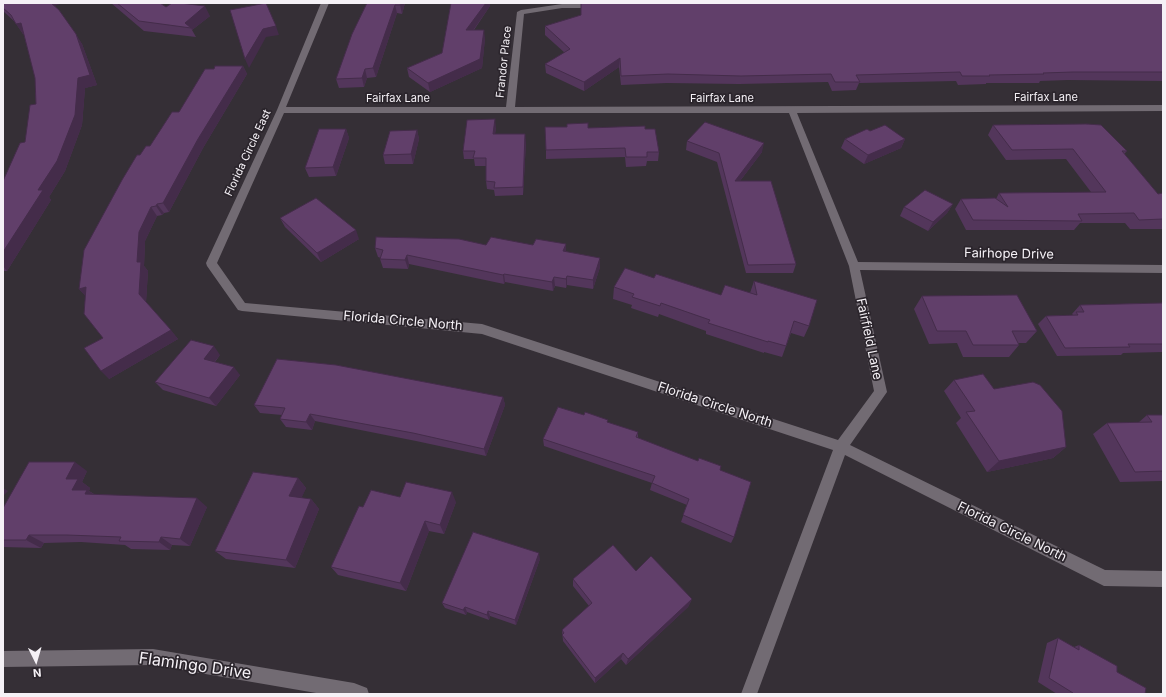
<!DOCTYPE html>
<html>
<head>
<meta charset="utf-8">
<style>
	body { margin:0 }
	#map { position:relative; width:1166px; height:697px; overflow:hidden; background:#352f36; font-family:Inter,sans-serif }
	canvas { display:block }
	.frame { position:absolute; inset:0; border:4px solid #f5f1f6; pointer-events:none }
	.north { position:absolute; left:16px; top:641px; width:40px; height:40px; -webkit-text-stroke:3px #2b252c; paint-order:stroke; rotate:175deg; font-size:11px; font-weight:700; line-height:16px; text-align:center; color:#f5f1f6 }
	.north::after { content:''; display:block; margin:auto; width:14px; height:18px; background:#f5f1f6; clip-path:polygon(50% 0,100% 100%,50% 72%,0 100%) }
</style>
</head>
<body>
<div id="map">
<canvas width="1166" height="697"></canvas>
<div class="frame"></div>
<div class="north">N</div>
</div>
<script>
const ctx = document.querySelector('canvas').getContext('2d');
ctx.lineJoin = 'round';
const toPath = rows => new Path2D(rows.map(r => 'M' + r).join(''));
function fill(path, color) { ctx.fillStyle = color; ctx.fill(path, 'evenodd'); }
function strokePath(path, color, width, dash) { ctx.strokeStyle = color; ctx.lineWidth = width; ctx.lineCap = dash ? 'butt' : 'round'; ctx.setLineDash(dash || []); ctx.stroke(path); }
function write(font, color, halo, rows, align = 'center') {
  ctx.font = font + ' Inter,sans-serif'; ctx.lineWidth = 3.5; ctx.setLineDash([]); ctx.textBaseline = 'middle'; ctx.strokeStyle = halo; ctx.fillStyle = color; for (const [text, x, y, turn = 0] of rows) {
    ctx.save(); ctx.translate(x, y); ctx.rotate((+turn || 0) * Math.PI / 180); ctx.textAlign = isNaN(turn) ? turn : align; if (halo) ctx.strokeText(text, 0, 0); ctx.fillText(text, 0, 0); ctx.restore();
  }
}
fill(toPath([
	[321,3,329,3,286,107,506,107,517,12,521,10,562,4,596,4,600,6,596,8,562,8,524,14,515,107,1163,105,1163,111,797,113,858,262,1163,265,1163,273,860,270,887,392,850,445,1105,570,1163,571,1163,587,1104,586,845,455,757,694,741,694,833,450,482,334,242,311,238,310,207,266,206,263,277,110,321,3],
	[284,113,789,113,849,266,874,391,838,440,482,324,245,303,217,263,284,113],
	[153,649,354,683,367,688,369,694,322,694,153,665,3,667,3,651,153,649]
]), '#726b73');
fill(toPath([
	[3,3,55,6,82,44,97,85,85,88,82,125,65,171,49,197,51,200,7,271,4,271,3,272,3,181,25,142,36,104,35,78,24,33,23,34,15,22,3,11],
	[111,3,160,3,166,7,210,16,192,30,196,37,144,31],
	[405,3,402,14,397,13,376,77,367,78,364,87,339,88,336,79,365,7],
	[451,3,490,3,490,6,474,30,485,38,482,68,430,92,409,77,407,68,442,53],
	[1163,3,1163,81,1068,80,1040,81,1039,83,986,83,986,84,958,85,956,81,859,83,856,90,832,91,828,82,739,84,667,83,621,85,619,67,584,91,546,73,545,64,565,53,545,35,545,26],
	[243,66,247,74,203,148,169,212,164,213,162,215,157,216,145,241,144,266,148,271,146,302,178,339,109,379,103,338,86,296,79,289,140,155,150,146,179,112,214,69],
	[993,125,1127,151,1124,154,1158,194,1163,193,1163,229,1130,229,1125,223,1080,223,1074,230,966,230,955,209,961,199,996,199,999,193,1091,192,1066,159,1006,160,988,135],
	[496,127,495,134,526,142,523,195,495,196,494,190,487,189,486,181,486,166,475,166,474,159,464,159,463,151],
	[588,128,645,129,659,152,658,161,647,161,646,166,626,167,625,157,546,159,546,150],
	[346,129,349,138,336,176,309,177,305,168],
	[417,130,419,139,413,164,385,164,383,155],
	[870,131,905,139,901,148,864,164,841,148,845,139],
	[687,141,762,152,740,181,796,264,793,273,746,273,717,162,686,150],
	[953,204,947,213,928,231,900,216,904,207],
	[280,218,359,239,321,262,285,227],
	[566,244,566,252,600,267,593,289,567,285,566,288,555,286,553,291,505,282,504,284,409,264,408,269,383,268,380,259,381,258,378,257,375,248,486,245,533,245],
	[654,278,721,295,750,293,754,281,809,326,804,337,791,333,786,346,782,357,764,352,764,353,706,334,706,331,659,314,658,317,631,308,632,305,613,299,614,287],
	[922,296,1037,331,1026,343,1018,343,1019,345,1009,357,963,357,957,343,929,344,914,309],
	[1163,302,1163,352,1123,353,1121,355,1057,356,1038,324,1046,316,1073,315,1072,314,1080,305,1161,303],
	[220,355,215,362,240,375,216,406,163,390,155,382],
	[954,380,994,389,1066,447,1053,458,987,472,956,423,961,418,944,391],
	[503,397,505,405,486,456,416,441,315,421,312,430,286,427,280,419,282,415,260,413,254,405],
	[1147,415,1163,415,1163,481,1120,482,1093,434,1107,423,1138,423],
	[608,423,638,432,638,438,720,470,734,537,731,543,681,522,687,505,650,490,652,483,544,446,543,439],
	[87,471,82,482,90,488,89,491,94,494,207,507,190,546,172,545,170,550,131,549,125,545,81,542,44,543,41,548,3,547,3,508],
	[298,478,306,488,301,498,311,499,319,509,295,568,226,559,215,551],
	[400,497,456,502,444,534,429,531,406,591,338,575,331,567,363,507],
	[540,559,516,625,490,616,489,620,467,612,466,615,445,608,442,603],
	[636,571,692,599,688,607,626,665,621,659,595,683,563,641,562,630,589,606,573,586,573,579],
	[1058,638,1074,647,1079,645,1117,672,1145,694,1057,694,1038,682,1047,643]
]), '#53365b');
fill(toPath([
	[48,3,63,3,51,7],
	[401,3,405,3,402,14,400,5],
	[486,3,490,3,490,6,467,39,466,30],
	[395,5,397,13,376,77,373,68],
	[205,6,210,16,192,30,191,28,185,23],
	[21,23,28,32,23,34,16,24],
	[276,26,279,35,266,37,249,68,245,59,263,29],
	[484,30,485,38,482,68,430,92,428,83],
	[76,34,82,44,97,85,85,88,82,125,65,171,49,197,51,200,7,271,3,266,3,252,38,190,78,78],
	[620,58,619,67,584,91,584,82],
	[243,66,247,74,203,148,169,212,163,203,198,139],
	[365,69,367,78,364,87,362,78],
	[495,119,496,127,494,142,493,134],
	[346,129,349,138,336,176,333,167],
	[417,130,419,139,413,164,411,154],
	[525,134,526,142,523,195,523,187],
	[905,139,901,148,864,164,868,155],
	[764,143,762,152,733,190,735,181],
	[157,204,164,213,162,215,156,206],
	[953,204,947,213,928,231,933,222],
	[151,207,157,216,145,241,144,266,148,271,146,302,139,294,137,262,139,232],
	[356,230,359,239,321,262,317,253],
	[566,244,566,253,563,251],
	[407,255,409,264,408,269,405,260],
	[600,258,600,267,593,289,593,280],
	[504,274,505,282,504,284,503,275],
	[567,276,567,285,566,288,566,279],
	[554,277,555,286,553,291,552,282],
	[86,287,87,298,79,289],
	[171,330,178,339,109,379,101,371],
	[214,346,220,355,210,367,204,359],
	[234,367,240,375,216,406,209,398],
	[503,397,505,405,486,456,484,449],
	[310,414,315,421,312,430,306,422],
	[1066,447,1053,458,987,472,999,461],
	[75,462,87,471,82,482,90,488,89,491,99,498,72,490,66,479],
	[298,478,306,488,298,506,289,496],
	[3,488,8,491,3,496],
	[452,492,456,502,444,534,440,525],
	[197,498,207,507,190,546,180,539],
	[311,499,319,509,295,568,286,560],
	[425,521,429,531,406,591,400,583],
	[29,535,44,543,41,548,26,540],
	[161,537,172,545,170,550,159,542],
	[539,553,540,559,516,625,515,620],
	[692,599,688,607,626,665,628,659],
	[465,607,467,612,466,615,463,610],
	[488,611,490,616,489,620,487,615],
	[623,653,621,659,595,683,595,678]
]), '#442c4a');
const building = toPath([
	[3,3,51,3,59,10,76,34,90,75,78,78,75,115,57,161,38,190,43,190,3,252,3,181,20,143,25,142,30,105,36,104,35,78,21,23,16,24,11,15,3,8,3,3],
	[117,3,160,3,166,7,172,3,180,3,205,6,185,23,191,28,139,21,117,3],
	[266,3,276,26,263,29,245,59,230,10,266,3],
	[367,3,401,3,400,5,395,5,373,68,365,69,362,78,336,79,352,34,367,3],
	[451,3,486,3,466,30,484,30,480,59,428,83,407,68,442,53,451,3],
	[581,3,1163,3,1163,72,1073,72,1043,73,1044,74,989,75,990,76,962,76,960,72,856,75,860,82,835,82,831,74,741,76,668,74,621,76,620,58,584,82,545,64,570,49,545,26,581,15,581,3],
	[215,66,243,66,198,139,163,203,157,204,156,206,151,207,139,232,137,262,141,262,139,294,171,330,101,371,84,348,103,338,84,314,86,287,79,289,84,250,122,180,137,155,140,155,146,146,150,146,172,112,179,112,205,69,214,69,215,66],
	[495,119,493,134,525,134,523,187,494,188,495,182,486,181,486,158,473,158,475,151,463,151,467,120,495,119],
	[705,122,764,143,735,181,771,181,796,264,748,265,719,153,687,141,705,122],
	[588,123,588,128,645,126,645,129,655,129,659,152,647,152,647,157,626,157,625,148,546,150,545,127,567,127,567,124,588,123],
	[1087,124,1101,125,1127,151,1122,151,1158,194,1163,193,1163,219,1139,220,1134,213,1078,214,1082,221,973,220,961,199,995,198,1008,207,999,193,1106,192,1073,149,1012,150,993,125,1087,124],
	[885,125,905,139,868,155,845,139,867,129,870,131,885,125],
	[319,129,346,129,333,167,305,168,319,129],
	[417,130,411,154,383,155,390,131,417,130],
	[925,190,953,204,933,222,904,207,925,190],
	[316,198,356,230,317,253,280,218,316,198],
	[376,237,459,239,486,245,491,237,533,245,536,239,566,244,563,251,600,258,593,280,567,276,566,279,554,277,552,282,504,274,503,275,407,255,405,260,380,259,383,250,375,248,376,237],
	[625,268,654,278,656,274,721,295,725,285,757,295,754,281,817,300,809,326,794,321,786,346,768,341,768,342,708,323,710,320,661,303,660,306,632,297,634,294,614,287,625,268],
	[1017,295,1037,331,1012,331,1019,345,973,345,966,331,937,331,922,296,1017,295],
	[1163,303,1163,344,1128,344,1130,347,1065,348,1046,316,1078,315,1076,312,1084,312,1080,305,1163,303],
	[191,340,214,346,204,359,234,367,209,398,155,382,191,340],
	[277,359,336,365,503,397,484,449,413,433,310,414,306,422,280,419,285,408,254,405,277,359],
	[983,374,994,389,1033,382,1040,385,1062,411,1066,447,999,461,966,412,975,411,954,380,983,374],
	[558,407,584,415,585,412,608,420,607,422,638,432,636,437,698,461,699,458,721,466,720,470,751,482,734,537,683,515,689,499,652,483,655,476,543,439,558,407],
	[1147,415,1163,415,1163,471,1135,472,1107,423,1152,422,1147,415],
	[29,462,75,462,66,479,78,479,72,490,87,490,85,494,197,498,180,539,161,537,159,542,119,541,121,537,67,535,29,535,26,540,3,540,3,508,29,462],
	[253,472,298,478,289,496,311,499,286,560,215,551,253,472],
	[406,482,452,492,440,525,425,521,400,583,331,567,359,506,363,507,371,490,400,497,406,482],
	[473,532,539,553,515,620,488,611,487,615,465,607,463,610,442,603,473,532],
	[613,545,636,571,651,556,692,599,628,659,623,653,595,678,562,635,564,633,562,630,592,603,573,579,613,545],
	[1058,638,1079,650,1079,645,1117,666,1117,672,1146,688,1145,694,1073,694,1073,693,1049,678,1058,638]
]);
fill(building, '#613f6a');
strokePath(building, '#442c4a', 1);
write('11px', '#f5f1f6', '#2b252c', [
	["Frandor Place",504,62,-84],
	["Fairfax Lane",1046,98],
	["Fairfax Lane",398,99],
	["Fairfax Lane",722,99],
	["Florida Circle East",248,153,-65]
]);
write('13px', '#f5f1f6', '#2b252c', [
	["Fairhope Drive",1009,254,1],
	["Florida Circle North",403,321,5],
	["Fairfield Lane",869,339,78],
	["Florida Circle North",715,405,18],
	["Florida Circle North",1012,532,26]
]);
write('16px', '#f5f1f6', '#2b252c', [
	["Flamingo Drive",195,666,8]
]);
</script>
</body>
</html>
